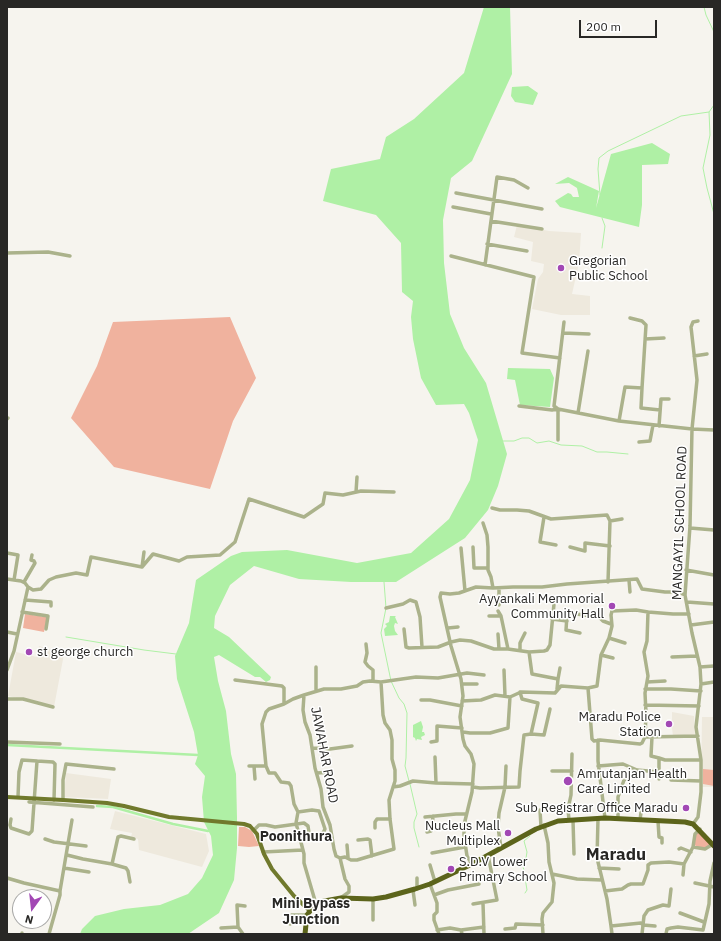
<!DOCTYPE html>
<html>
<head>
<meta charset="utf-8">
<style>
	body { margin:0 }
	#map { position:relative; width:721px; height:941px; overflow:hidden; background:#f6f4ee; font-family:"IBM Plex Sans",sans-serif }
	canvas { display:block }
	.frame { position:absolute; inset:0; border:8px solid #282725; pointer-events:none }
	.north { position:absolute; left:12px; top:889px; width:40px; height:40px; box-sizing:border-box; background:#fff; border:1px solid #a9a9a8; border-radius:50%; rotate:195deg; font-size:11px; font-weight:700; line-height:16px; text-align:center; color:#282725 }
	.north::after { content:''; display:block; margin:auto; width:14px; height:18px; background:#a248b4; clip-path:polygon(50% 0,100% 100%,50% 72%,0 100%) }
	.scale { position:absolute; left:579px; top:20px; width:78px; height:18px; box-sizing:border-box; border:2px solid #282725; border-top:0; padding-left:5px; font-size:12px; line-height:14px; white-space:nowrap; color:#282725; -webkit-text-stroke:3px #fff; paint-order:stroke }
</style>
</head>
<body>
<div id="map">
<canvas width="721" height="941"></canvas>
<div class="frame"></div>
<div class="north">N</div>
<div class="scale">200 m</div>
</div>
<script>
const ctx = document.querySelector('canvas').getContext('2d');
ctx.lineJoin = 'round';
function fill(path, color) { ctx.fillStyle = color; ctx.fill(path, 'evenodd'); }
const toPath = rows => new Path2D(rows.map(r => 'M' + r).join(''));
function strokePath(path, color, width, dash) { ctx.strokeStyle = color; ctx.lineWidth = width; ctx.lineCap = dash ? 'butt' : 'round'; ctx.setLineDash(dash || []); ctx.stroke(path); }
function write(font, color, halo, rows, align = 'center') {
  ctx.font = font + ' "IBM Plex Sans",sans-serif'; ctx.lineWidth = 3; ctx.setLineDash([]); ctx.textBaseline = 'middle'; ctx.strokeStyle = halo; ctx.fillStyle = color; for (const [text, x, y, turn = 0] of rows) {
    ctx.save(); ctx.translate(x, y); ctx.rotate((+turn || 0) * Math.PI / 180); ctx.textAlign = isNaN(turn) ? turn : align; if (halo) ctx.strokeText(text, 0, 0); ctx.fillText(text, 0, 0); ctx.restore();
  }
}
fill(toPath([
	[517,225,549,231,581,233,579,263,572,294,590,296,590,315,561,315,532,309,538,279,543,272,544,264,531,261,533,242,514,237],
	[39,646,64,654,54,707,8,696,16,652,37,657],
	[672,712,694,716,695,735,673,736,672,728],
	[702,717,714,717,714,787,701,787],
	[66,773,111,779,108,799,64,797],
	[115,811,206,834,209,851,202,867,139,850,138,839,131,837,132,833,110,829]
]), '#eee9dd');
fill(toPath([
	[230,317,256,378,233,421,210,489,114,467,71,418,97,366,113,322],
	[25,614,47,617,44,632,23,628],
	[703,769,714,770,714,786,703,784],
	[239,827,245,827,252,831,259,846,249,847,238,846],
	[699,831,710,844,706,848,696,847,694,843,694,837]
]), '#f0b29e');
fill(toPath([
	[484,7,510,7,512,74,472,161,451,178,443,220,444,263,450,314,464,348,486,383,507,454,498,486,488,510,465,538,396,582,351,582,299,579,254,566,230,585,215,616,214,628,229,637,271,677,270,680,266,682,260,677,255,677,219,655,214,657,218,681,226,711,231,754,236,774,237,818,237,848,234,880,219,913,188,934,80,934,82,929,95,916,124,909,160,905,188,894,202,878,213,855,211,836,204,822,202,797,205,776,195,764,198,755,194,732,177,679,175,656,189,623,196,580,231,556,242,552,287,550,357,563,411,553,449,519,470,480,478,440,469,413,464,404,436,405,421,378,413,339,411,317,413,301,402,292,401,243,376,215,323,201,331,169,380,159,386,137,414,119,464,73],
	[528,86,538,93,533,105,515,102,511,96,512,87],
	[652,143,670,154,668,164,642,165,642,205,639,227,560,207,555,201,568,193,571,194,573,197,579,197,577,188,569,183,555,184,568,177,599,191,596,208,611,154],
	[508,368,550,369,554,378,550,407,520,405,515,380,507,379],
	[390,616,396,616,395,617,398,624,395,623,394,626,395,631,398,635,385,636,384,629,387,626,385,624,389,622],
	[421,721,423,727,422,732,424,732,425,735,421,737,422,740,417,739,416,741,415,738,413,737,413,725]
]), '#aff0a5');
strokePath(toPath([
	[704,7,706,15,714,32],
	[714,105,709,112,710,135,703,168,707,188,714,214],
	[600,195,598,169,599,158,608,151,681,116,709,112],
	[602,248,605,226,602,218],
	[503,441,514,441,522,438,529,438,537,443,549,441,561,445,582,446,597,452,607,452,628,454],
	[384,582,386,608,381,633,391,681,399,698,404,704,407,713,406,758,405,766,409,781],
	[66,637,144,650,176,654],
	[410,784,417,814,414,822,414,828,419,847],
	[525,893,527,890,522,859,526,858,527,852,524,841,530,836]
]), '#aff0a5', 1);
strokePath(toPath([
	[7,745,198,755],
	[97,806,113,807,173,824,208,831]
]), '#aff0a5', 2.5);
strokePath(toPath([
	[456,193,542,209],
	[453,207,491,214],
	[491,221,542,229],
	[487,244,527,251],
	[7,253,48,252,70,256],
	[451,256,534,277,522,353,560,358],
	[485,265,497,177,514,180,528,188],
	[564,322,554,406,558,409,619,421,692,429,714,430],
	[563,333,589,334],
	[645,339,664,338],
	[694,356,707,354],
	[642,388,641,408,660,410],
	[519,406,552,410,558,409,558,440],
	[578,413,588,351],
	[7,419,8,418],
	[619,421,625,387,642,388,646,325,642,321,630,318],
	[659,426,661,399,669,399],
	[639,442,650,441,653,425],
	[356,492,357,477],
	[492,508,500,510,517,510,529,511,551,519,607,515,610,521,608,582],
	[544,517,540,542,556,545],
	[610,521,622,519],
	[483,523,487,535,488,547,488,570,491,577,493,588],
	[690,528,714,530],
	[473,547,474,568,488,568],
	[570,547,585,551,585,543,610,546],
	[461,548,465,591],
	[7,553,18,555,14,580],
	[142,567,144,552],
	[686,570,714,575],
	[7,579,21,581,25,583,28,587,33,590,41,589,49,580,56,577,76,573,87,575,91,557,142,567,153,554,179,561,187,557,220,555,235,542,249,499,304,517,323,504,325,493,343,495,361,491,394,492],
	[629,580,630,592],
	[24,582,35,563,34,561,31,560,32,555],
	[499,588,499,605],
	[25,600,51,602,51,606],
	[687,602,714,604],
	[386,608,403,604,410,600,416,602,420,617,422,647],
	[498,611,501,616,508,649],
	[22,612,48,616,46,629],
	[648,612,673,614,689,614],
	[489,616,501,616],
	[552,619,567,621],
	[691,625,714,622],
	[448,628,458,627],
	[404,629,406,647,409,648,438,647,451,642,460,640,471,641,494,649,508,649,529,652,544,651,547,650,550,645,554,604],
	[7,632,17,634],
	[580,633,566,630,567,615,569,613,599,617,603,621,611,624],
	[498,634,499,649],
	[609,638,625,643],
	[366,644,367,653,365,662,368,666,373,670,373,681],
	[520,650,520,643,525,633],
	[529,652,532,674,558,679,557,689],
	[601,655,613,658],
	[672,657,697,656],
	[700,667,714,666],
	[7,670,14,651,28,587],
	[504,670,505,696],
	[558,679,560,668],
	[235,680,282,686,284,688,284,704],
	[647,682,665,681],
	[462,684,477,684],
	[701,684,714,682],
	[588,688,592,739,594,741,600,740,640,744,642,743,645,737],
	[645,689,671,689,701,691],
	[316,691,316,667],
	[520,692,522,699,538,703,531,734,544,735,550,709],
	[7,699,23,699,53,707],
	[421,700,430,700,462,706],
	[462,701,481,700,495,695,510,697,521,692,555,693,561,686,588,688,597,686,601,655,609,638,612,626,611,615,612,611,636,610,648,612,647,641,644,652,648,676,645,693,646,713,645,737,698,736],
	[645,705,699,706],
	[463,732,470,733,490,733,508,728,510,697],
	[652,737,651,756,659,758,659,779],
	[598,740,598,761,605,818],
	[7,742,60,744],
	[431,742,437,741,437,726,462,728],
	[312,748,330,749,352,746],
	[659,758,665,760,701,760],
	[37,761,53,762,55,764,54,800],
	[249,766,266,766],
	[254,766,255,779],
	[598,766,623,764,637,770,659,772],
	[552,771,572,771],
	[317,773,332,772],
	[671,780,701,781],
	[436,783,473,784],
	[393,787,400,786,413,781,436,783,435,757],
	[473,787,480,788,519,787,520,771,524,735,531,734],
	[63,800,63,780,66,764,114,769],
	[29,802,93,807],
	[540,810,541,827],
	[298,812,296,823,304,854,304,863,316,904],
	[425,817,456,814,466,814],
	[11,819,10,825,11,828,29,834,32,831,37,761,22,760,19,772,18,797],
	[598,819,597,858,607,899,611,926],
	[618,819,618,797,624,780,635,775,637,770],
	[569,820,568,809,571,795,572,754],
	[573,820,574,854],
	[640,820,642,805],
	[658,821,659,837,662,838,662,843],
	[693,824,698,817,701,792,701,760,696,727,701,684,700,667,692,633,685,595,690,526,692,429,697,380,691,327,693,322,698,321],
	[375,828,375,822,377,819,390,819],
	[254,830,259,825,266,825,275,827,304,823,308,826,309,833,312,836,323,833,325,829,319,811,312,810,298,812,294,804,291,786,289,783,281,782,275,773,269,773,266,766,262,724,266,712,269,709,284,704,293,699,304,695],
	[427,832,431,831,432,828,433,816],
	[45,839,54,842,86,846],
	[358,840,368,839,370,840,372,856],
	[347,845,348,857],
	[693,847,705,849,713,844],
	[501,848,498,827,499,813,505,787,506,766],
	[679,849,681,848,691,852],
	[263,852,303,850],
	[432,853,465,847],
	[67,855,83,859,112,864,126,868,128,871,130,882],
	[340,858,345,857,351,860,357,860,394,849,390,819,389,800,395,781,395,770,392,759,392,740,390,730,385,723,383,715,381,682],
	[112,864,118,837,121,836,134,839],
	[472,864,467,856,464,836,464,825,472,792,474,764,471,754,465,746,463,739,460,717,463,696,461,679,451,646,440,597,441,593,450,594,459,593,476,587,493,588,513,587,542,587,567,584,637,579,642,589,665,592,678,592,685,595],
	[430,865,435,882],
	[64,868,89,872],
	[599,868,619,869],
	[552,874,577,879,602,880],
	[683,875,684,864],
	[7,878,24,883,60,891,60,895,49,934],
	[417,878,417,889],
	[695,883,714,887],
	[430,884,437,903,437,912,434,915,434,920,439,934],
	[413,890,415,905],
	[60,891,72,820],
	[605,891,622,889,628,885,631,884,643,884,648,870,648,865,651,863,669,862,684,864,693,847,695,834,700,829],
	[434,895,448,890,479,884],
	[342,897,349,892,349,886,345,879,340,858,336,856,334,849,330,825,323,807,321,789,315,768,310,735,305,722,303,710,304,695,324,689,341,689,357,686,363,682,370,681,381,682,416,677,438,678,467,673,484,675],
	[373,899,373,920],
	[483,903,484,934],
	[473,904,497,900,488,855],
	[680,913,704,922],
	[290,924,291,915,307,915],
	[655,926,643,925,644,916,648,910,663,905,669,906,671,889],
	[221,928,238,927],
	[505,929,515,928,516,924,543,925],
	[437,930,450,928,461,930,462,934],
	[461,930,484,927],
	[22,934,22,933],
	[243,934,238,927,237,905,245,906],
	[543,934,542,919,543,913,552,902,554,883,549,862,548,843,544,825],
	[612,934,611,926,641,923,643,925,642,934],
	[666,934,667,929,671,928,678,927,703,930,709,904,710,881,714,863]
]), '#abb28b', 3.5);
strokePath(toPath([
	[7,797,63,800,107,803,124,806,169,817,244,824,250,826,257,834,264,854,272,869,294,896,310,911]
]), '#70792c', 4);
strokePath(toPath([
	[305,934,307,915,314,906,319,902,341,898,373,899,386,897,415,889,430,884,472,864,536,829,558,821,605,818,685,822,693,824,714,846]
]), '#5c641b', 5);
for (const [x, y, r, color] of [
	[561,268,4,"#a248b4"],
	[612,606,4,"#a248b4"],
	[29,652,4,"#a248b4"],
	[669,724,4,"#a248b4"],
	[568,781,5,"#a248b4"],
	[686,808,4,"#a248b4"],
	[508,833,4,"#a248b4"],
	[451,869,4,"#a248b4"]
]) { const dot = new Path2D(); dot.arc(x, y, r, 0, 2 * Math.PI); ctx.fillStyle = color; ctx.fill(dot); strokePath(dot, '#fff', 1.5); }
write('13px', '#282725', '#fff', [
	["Gregorian",569,261],
	["Public School",569,276],
	["Ayyankali Memmorial",604,599,"right"],
	["Community Hall",604,614,"right"],
	["st george church",37,652],
	["Maradu Police",661,717,"right"],
	["Station",661,732,"right"],
	["Amrutanjan Health",577,774],
	["Care Limited",577,789],
	["Sub Registrar Office Maradu",678,808,"right"],
	["Nucleus Mall",500,826,"right"],
	["Multiplex",500,841,"right"],
	["S.D.V Lower",459,862],
	["Primary School",459,877]
], 'left');
write('13px', '#282725', '#fff', [
	["MANGAYIL SCHOOL ROAD",680,523,-88],
	["JAWAHAR ROAD",324,755,79]
]);
write('bold 14px', '#282725', '#fff', [
	["Poonithura",296,837],
	["Mini Bypass",311,904],
	["Junction",311,920]
]);
write('bold 17px', '#282725', '#fff', [
	["Maradu",616,855]
]);
</script>
</body>
</html>
